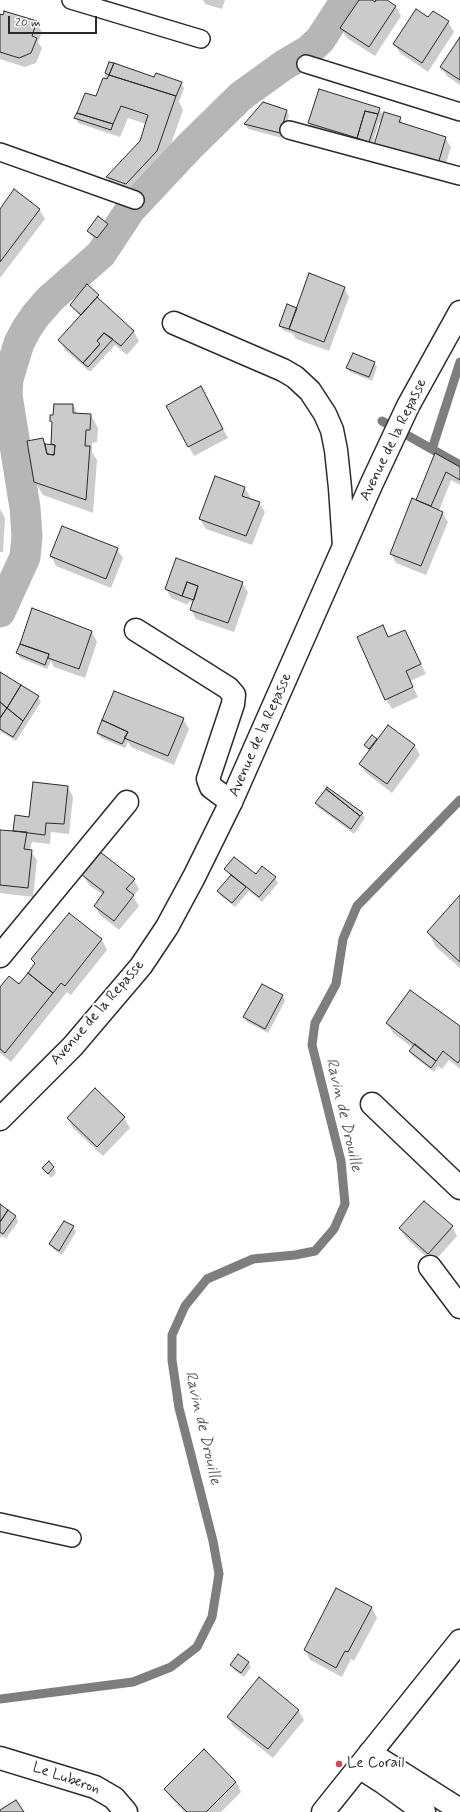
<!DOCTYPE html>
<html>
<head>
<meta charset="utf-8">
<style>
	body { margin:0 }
	#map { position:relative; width:460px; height:1812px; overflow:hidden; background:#fff; font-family:Mynerve,sans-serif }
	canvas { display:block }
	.scale { position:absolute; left:8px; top:16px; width:89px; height:18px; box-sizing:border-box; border:2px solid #2b2b2b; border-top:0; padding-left:5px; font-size:12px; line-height:14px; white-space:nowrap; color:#2b2b2b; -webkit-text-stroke:3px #fff; paint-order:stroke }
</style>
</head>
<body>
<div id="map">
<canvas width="460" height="1812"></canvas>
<div class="scale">20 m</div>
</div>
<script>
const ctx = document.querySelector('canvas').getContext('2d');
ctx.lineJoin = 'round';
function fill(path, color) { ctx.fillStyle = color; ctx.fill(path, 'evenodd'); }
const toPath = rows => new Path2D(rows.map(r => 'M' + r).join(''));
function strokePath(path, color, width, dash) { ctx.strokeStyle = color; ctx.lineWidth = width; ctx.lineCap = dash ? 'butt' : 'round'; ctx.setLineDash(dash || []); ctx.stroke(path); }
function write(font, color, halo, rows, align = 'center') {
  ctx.font = font + ' Mynerve,sans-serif'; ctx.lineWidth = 4; ctx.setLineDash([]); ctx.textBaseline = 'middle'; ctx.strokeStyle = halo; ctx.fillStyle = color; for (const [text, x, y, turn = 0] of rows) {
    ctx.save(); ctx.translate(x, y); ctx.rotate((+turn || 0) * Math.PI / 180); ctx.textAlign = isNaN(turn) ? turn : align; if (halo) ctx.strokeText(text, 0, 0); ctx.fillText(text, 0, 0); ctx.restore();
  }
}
fill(toPath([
	[203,0,225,0,222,9,205,4],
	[360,0,370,0,375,3,378,0,385,0,396,7,401,16,375,56,347,38,341,28],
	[433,12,448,22,454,32,428,72,400,53,394,44,428,18],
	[0,15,36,22,42,32,38,42,42,48,36,63,25,67,0,59],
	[460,39,460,85,447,76,441,67],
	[110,63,154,78,181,83,184,88,179,102,183,110,164,164,134,196,114,190,107,177,140,142,146,124,128,118,120,137,78,123,76,118,96,97,105,80,104,78],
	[379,109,384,116,400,118,404,125,445,138,451,147,443,173,382,123,379,122,372,146,315,133,309,123],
	[287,111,289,116,282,138,248,129,245,124],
	[39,209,45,219,0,278,0,210],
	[107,224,110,229,100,243,91,236,88,231],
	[344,287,349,297,329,351,296,339,293,334,283,330,280,326,297,309],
	[98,296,100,301,134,332,139,341,127,355,115,345,91,371,89,371,65,350,60,340,81,317,71,305],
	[374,363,377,367,372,381,350,372,347,368],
	[206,397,228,438,194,456,189,447],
	[73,405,78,415,91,415,98,428,97,442,92,443,92,452,97,460,93,513,43,495,35,482,43,439,46,445,53,446,53,425,51,421],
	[435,454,460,469,460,485,451,480,439,511,442,512,448,522,426,575,396,563,391,554,416,501],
	[245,488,250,497,249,499,259,503,265,512,252,545,206,529,200,519],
	[0,509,5,518,3,552,0,552],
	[62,528,117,549,123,558,111,588,56,566,51,556],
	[242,583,248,592,234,632,196,619,191,610,193,603,189,601,188,605,171,598,166,589],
	[33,610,92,632,97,642,85,678,54,667,51,661,47,669,20,658,17,653],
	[383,627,389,638,405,631,426,674,410,681,418,697,392,709,386,699],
	[0,673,38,697,41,702,16,741,0,731],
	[183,719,189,729,174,765,131,747,128,742,125,748,101,738,98,733],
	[388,726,415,746,420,755,392,793,366,773,360,764,369,751,365,745,372,737,377,741],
	[68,787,73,797,69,834,51,832,50,844,32,842,30,850,37,860,33,897,0,893,0,831,14,832],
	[317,803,362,814,365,818,354,834,319,808],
	[263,868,275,878,278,883,262,902,249,891,235,907,221,896,218,891,231,876,226,869,256,876],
	[83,875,134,880,139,889,133,897,139,906,119,930,100,915,95,906,103,895,89,885],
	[460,897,460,968,436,947,428,932],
	[70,914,102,940,107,950,71,995,67,992,11,1062,0,1053,0,989,19,985,35,965,32,959],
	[263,985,283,996,285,1001,268,1033,247,1022,244,1017],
	[387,1023,460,1028,460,1069,449,1060,442,1069,438,1066,434,1072,413,1056,410,1052,413,1048,393,1033],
	[95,1090,124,1118,130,1128,103,1156,73,1128,68,1118],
	[49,1163,56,1173,51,1178,43,1168],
	[0,1205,16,1217,18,1222,6,1238,2,1236,0,1238],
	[73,1227,76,1232,62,1255,53,1249,50,1244],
	[452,1227,457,1236,433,1263,406,1238,400,1229],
	[336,1590,372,1608,377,1618,354,1661,351,1659,342,1677,310,1660,305,1650],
	[248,1663,251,1667,244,1677,234,1670,232,1665],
	[298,1710,304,1720,273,1758,233,1726,228,1717],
	[236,1782,241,1792,221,1812,184,1812,171,1798,165,1789]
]), '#0003');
strokePath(toPath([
	[382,421,460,465],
	[432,449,460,362],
	[0,1699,133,1682,171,1667,197,1647,212,1617,219,1574,213,1541,179,1408,172,1360,172,1335,185,1306,207,1279,253,1259,295,1255,315,1251,334,1229,345,1204,341,1161,312,1045,315,1023,336,984,343,939,357,906,460,800]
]), '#7e7e7e', 9);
strokePath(toPath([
	[0,612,25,557,27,536,25,508,7,395,8,379,19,343,27,328,36,315,50,299,101,254,130,210,189,147,241,96,284,65,308,51,320,40,346,0]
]), '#b6b6b6', 31);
const building = toPath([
	[359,0,372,0,375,2,376,0,387,0,396,6,369,47,340,28,359,0],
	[416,9,428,17,433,11,449,21,422,63,393,44,416,9],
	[4,11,37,21,32,36,37,38,31,53,19,58,0,52,0,14,3,15,4,11],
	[460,37,460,80,440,67,460,37],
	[109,62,114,63,109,75,105,73,109,62],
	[114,63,154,77,156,73,182,82,176,96,109,75,114,63],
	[109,75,176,96,157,151,126,184,106,177,140,141,148,115,121,106,113,124,77,113,85,93,96,96,103,78,107,79,109,75],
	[319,89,380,108,378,114,365,111,357,138,308,123,319,89],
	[263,102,287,110,280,133,244,124,263,102],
	[365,111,378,114,369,142,357,138,365,111],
	[384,112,401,117,399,122,446,137,438,164,374,145,384,112],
	[77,113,113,124,111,130,74,118,77,113],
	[14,189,40,209,0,262,0,209,14,189],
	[98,216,108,224,97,238,87,231,98,216],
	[309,273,345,287,324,342,289,329,309,273],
	[87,284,99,295,81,315,70,305,87,284],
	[97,297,134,331,121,346,104,333,97,341,100,344,83,363,58,340,97,297],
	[287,304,297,308,289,329,279,326,287,304],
	[104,333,113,339,88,367,83,363,100,344,97,341,104,333],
	[353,353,375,362,369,377,346,368,353,353],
	[201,386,223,429,188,447,166,406,201,386],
	[54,404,73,404,73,413,91,414,90,430,86,430,85,446,90,446,86,500,34,482,27,441,43,438,47,454,54,455,55,445,51,444,52,422,50,421,50,415,53,415,54,404],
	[45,444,55,445,54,455,47,454,45,444],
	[435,453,460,467,460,480,446,472,431,506,416,500,435,453],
	[215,476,245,487,242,496,260,502,246,536,199,519,215,476],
	[412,498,443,512,421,566,390,554,412,498],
	[62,526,118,548,106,579,50,556,62,526],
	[176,558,243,582,228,623,190,610,198,586,187,582,182,596,165,589,176,558],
	[187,582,198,586,194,600,182,596,187,582],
	[32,608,92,631,79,669,48,658,49,654,20,644,32,608],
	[383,625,388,637,405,630,421,664,406,671,413,687,385,700,357,637,383,625],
	[20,644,49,654,45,665,16,653,20,644],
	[0,672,21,685,7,708,0,702,0,672],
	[21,685,39,696,23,721,7,708,21,685],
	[114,691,184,718,168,756,124,738,128,732,102,720,114,691],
	[0,702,7,708,0,718,0,702],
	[7,708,23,721,13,737,0,729,0,718,7,708],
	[102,720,128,732,122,744,97,733,102,720],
	[388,725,415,745,387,784,359,764,388,725],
	[372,735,377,739,369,749,364,745,372,735],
	[33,782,68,786,64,824,46,823,45,835,13,831,15,815,29,817,33,782],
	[327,787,363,813,360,816,326,789,327,787],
	[326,789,360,816,351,829,315,803,326,789],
	[0,830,27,832,24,849,32,850,28,888,0,885,0,830],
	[100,852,135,879,126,889,134,895,114,921,94,906,104,892,82,875,100,852],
	[234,857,256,874,262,866,276,877,259,897,224,869,234,857],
	[231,875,246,887,232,903,217,891,231,875],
	[460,895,460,962,427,932,460,895],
	[69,913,102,939,65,986,61,983,53,993,28,973,35,963,31,959,69,913],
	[28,973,53,993,5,1053,0,1049,0,987,9,976,19,984,28,973],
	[262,984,283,995,265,1029,243,1017,262,984],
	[410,990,460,1026,460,1060,458,1063,443,1051,436,1061,386,1023,410,990],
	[415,1044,436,1061,431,1068,409,1051,415,1044],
	[95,1088,125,1117,97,1147,67,1118,95,1088],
	[49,1161,54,1167,48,1174,42,1168,49,1161],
	[424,1201,453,1226,428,1254,399,1228,424,1201],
	[0,1204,8,1210,0,1222,0,1204],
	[8,1210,16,1216,3,1234,0,1232,0,1222,8,1210],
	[64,1221,74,1226,59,1251,49,1244,64,1221],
	[336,1588,372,1607,348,1652,345,1651,336,1668,304,1650,336,1588],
	[238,1654,249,1662,241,1673,230,1665,238,1654],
	[259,1677,299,1710,268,1749,227,1717,259,1677],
	[204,1749,236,1782,206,1812,187,1812,164,1789,204,1749],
	[16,1800,24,1812,0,1812,0,1810,16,1800]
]);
fill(building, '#cbcbcb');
strokePath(building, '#2b2b2b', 1);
const service = toPath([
	[71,0,201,39],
	[306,64,460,112],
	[289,130,460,176],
	[0,152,135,200],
	[0,1522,72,1538]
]);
const minor = toPath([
	[174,323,283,370,295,377,310,391,325,414,332,430,336,450,340,488,344,546],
	[136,630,228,688,234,695,233,704,208,779,211,787,231,802],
	[0,956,127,802],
	[372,1104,460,1188],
	[430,1267,460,1307],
	[370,1753,460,1810],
	[0,1758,95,1787,114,1798,126,1812],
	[359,1767,384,1783,424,1812]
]);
const tertiary = toPath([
	[0,1119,73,1046,141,966,167,927,194,877,231,802,371,485,408,406,460,312]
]);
const primary = toPath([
	[323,1812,460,1641]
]);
strokePath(service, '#2b2b2b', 20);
strokePath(minor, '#2b2b2b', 25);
strokePath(tertiary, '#2b2b2b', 25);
strokePath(primary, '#2b2b2b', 25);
strokePath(service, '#fff', 17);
strokePath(minor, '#fff', 22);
strokePath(tertiary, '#fff', 22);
strokePath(primary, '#fff', 22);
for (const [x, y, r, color] of [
	[339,1764,4,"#d1495b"]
]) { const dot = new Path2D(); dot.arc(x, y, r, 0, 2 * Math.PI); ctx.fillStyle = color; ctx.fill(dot); strokePath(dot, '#fff', 1.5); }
write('15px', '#2b2b2b', '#fff', [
	["Avenue de la Repasse",394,440,-64],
	["Avenue de la Repasse",261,735,-66],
	["Avenue de la Repasse",98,1013,-49],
	["Le Luberon",66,1779,19]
]);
write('15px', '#2b2b2b', '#fff', [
	["Le Corail",347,1764]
], 'left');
write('italic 16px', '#5c5c5c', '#fff', [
	["Ravin de Drouille",343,1115,77],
	["Ravin de Drouille",202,1428,77]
]);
</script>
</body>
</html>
